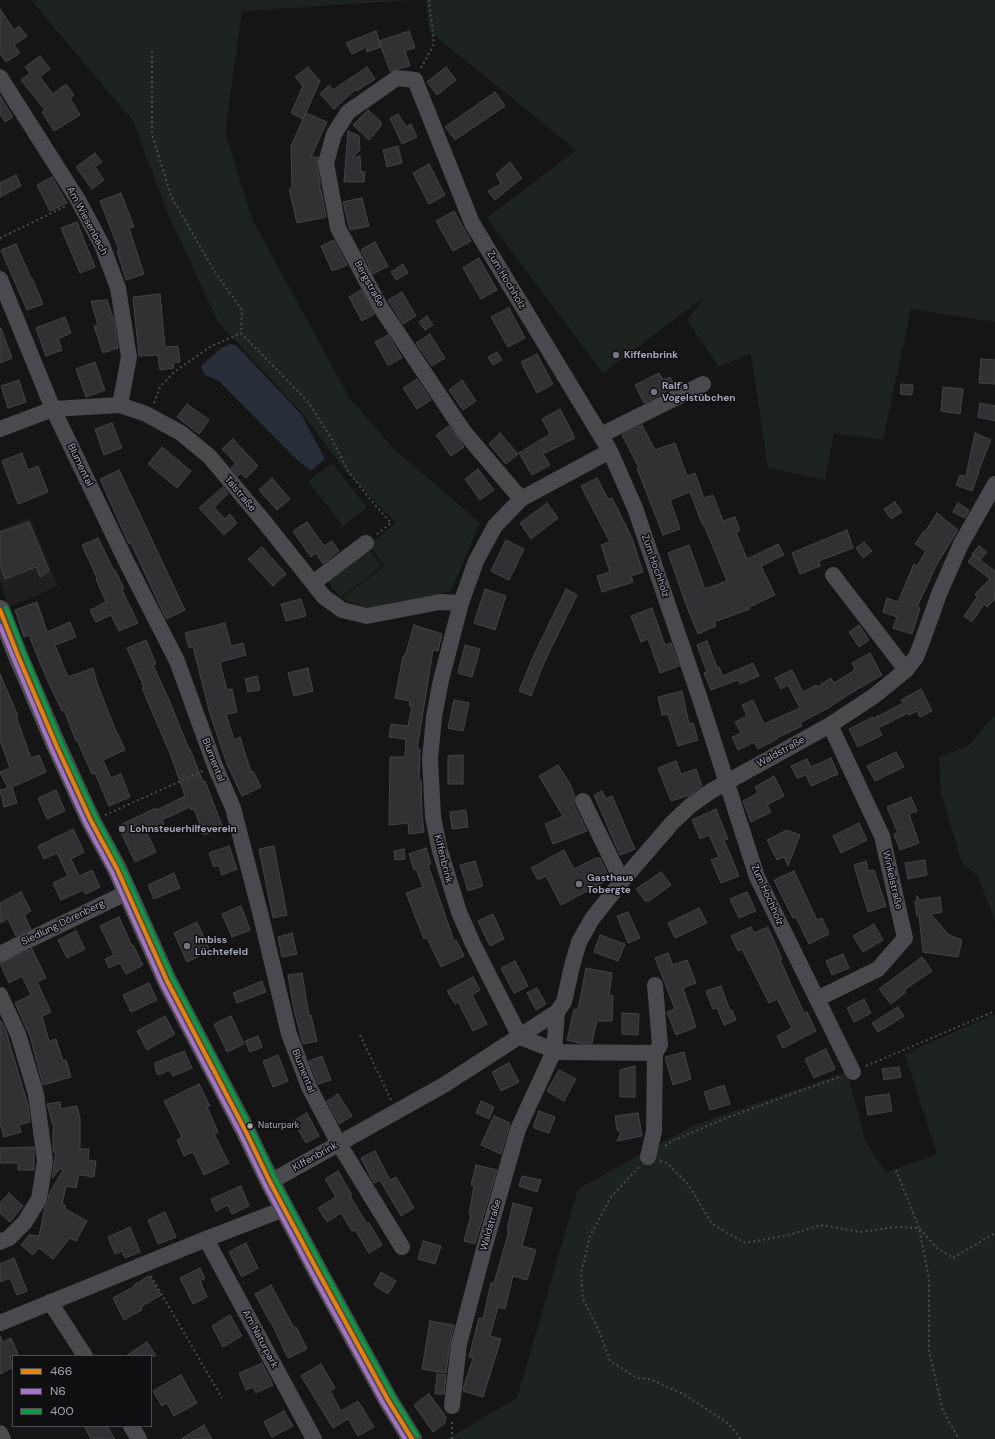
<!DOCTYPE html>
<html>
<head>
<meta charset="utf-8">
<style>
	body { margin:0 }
	#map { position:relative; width:995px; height:1439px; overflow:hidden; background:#151515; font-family:"DM Sans",sans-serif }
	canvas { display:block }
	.legend { position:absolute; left:12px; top:1355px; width:140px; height:72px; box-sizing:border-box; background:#0f0f11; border:1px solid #4b4c54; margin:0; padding:5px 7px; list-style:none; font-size:12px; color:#a5a7b8 }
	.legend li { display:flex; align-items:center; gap:8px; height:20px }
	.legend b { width:20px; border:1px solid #4b4c54 }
</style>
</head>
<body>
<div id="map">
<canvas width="995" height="1439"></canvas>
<ul class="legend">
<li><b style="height:5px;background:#e88200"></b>466</li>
<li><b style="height:5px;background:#a572c6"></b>N6</li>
<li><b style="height:5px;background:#069b44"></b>400</li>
</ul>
</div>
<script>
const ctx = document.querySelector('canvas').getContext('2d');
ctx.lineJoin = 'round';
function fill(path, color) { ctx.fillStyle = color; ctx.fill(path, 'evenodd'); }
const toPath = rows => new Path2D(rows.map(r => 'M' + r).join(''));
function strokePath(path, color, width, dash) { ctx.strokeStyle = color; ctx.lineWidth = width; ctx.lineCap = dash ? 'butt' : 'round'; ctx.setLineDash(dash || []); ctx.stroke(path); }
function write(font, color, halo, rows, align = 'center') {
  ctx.font = font + ' "DM Sans",sans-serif'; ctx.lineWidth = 3; ctx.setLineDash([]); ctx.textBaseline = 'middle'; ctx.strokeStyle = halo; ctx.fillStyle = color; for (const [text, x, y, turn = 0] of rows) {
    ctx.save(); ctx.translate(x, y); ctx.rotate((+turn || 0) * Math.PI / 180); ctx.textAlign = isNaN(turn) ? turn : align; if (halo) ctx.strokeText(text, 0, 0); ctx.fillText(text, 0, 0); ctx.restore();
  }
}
fill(toPath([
	[30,518,58,586,9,607,0,582,0,530]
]), '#1f1f21');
fill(toPath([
	[31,0,411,0,242,11,225,132,252,219,349,397,394,449,480,523,451,591,372,609,341,599,384,566,369,545,396,523,346,472,302,413,218,322,168,214,133,121],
	[426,0,995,0,995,322,911,309,883,440,834,433,825,480,768,468,751,353,719,367,687,320,706,296,603,373,487,218,576,150,429,31],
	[332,463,367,508,343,526,308,481],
	[367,547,382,566,340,598,326,579],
	[995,715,995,922,978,876,962,863,941,792,939,758,969,745],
	[995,1014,995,1439,447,1439,517,1398,578,1189,694,1125,847,1072,866,1143,886,1172,937,1154,905,1054]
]), '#1d241f');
fill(toPath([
	[230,344,236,345,301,414,325,459,311,471,296,459,219,381,205,375,201,366,221,348]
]), '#272e38');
const building = toPath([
	[0,9,14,30,19,26,27,36,14,45,20,53,6,62,0,53,0,9],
	[376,31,381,47,367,52,366,47,352,54,346,43,376,31],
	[409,31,415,48,405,51,410,66,390,71,379,41,409,31],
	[40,56,50,69,40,77,53,94,66,84,74,95,70,98,80,115,54,131,42,112,45,110,21,80,30,73,25,67,40,56],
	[308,67,320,81,303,119,291,113,303,86,295,77,308,67],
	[367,67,375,79,357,91,356,89,334,109,320,94,329,85,333,90,367,67],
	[446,67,456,80,437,95,427,82,446,67],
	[495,92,505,106,455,140,445,127,495,92],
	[0,96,13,117,5,122,0,114,0,96],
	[368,110,381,122,381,126,369,140,353,125,368,110],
	[306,113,327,122,311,157,318,157,317,164,320,181,320,191,321,190,326,217,297,223,289,189,292,188,291,146,306,113],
	[398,114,406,127,411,124,417,137,402,144,390,118,398,114],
	[348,131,359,136,360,150,352,158,360,156,361,172,365,172,364,182,344,182,348,131],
	[398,146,402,163,387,167,383,150,398,146],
	[95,153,102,162,95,167,104,180,92,189,76,167,95,153],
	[510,162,522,178,495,200,488,191,501,184,496,174,510,162],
	[429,164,445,195,429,204,413,173,429,164],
	[16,175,21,186,0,197,0,183,16,175],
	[52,177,67,203,50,211,37,185,52,177],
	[121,193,134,227,129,228,144,274,126,280,117,251,119,250,100,201,121,193],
	[362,198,369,226,350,230,343,202,362,198],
	[454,211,471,241,453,251,436,221,454,211],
	[77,222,95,267,80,273,61,228,77,222],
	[334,240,347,265,332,271,321,246,334,240],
	[375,242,388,266,373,274,361,250,375,242],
	[16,244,31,278,32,278,43,304,27,310,1,250,16,244],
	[479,258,497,290,481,299,463,268,479,258],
	[403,264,408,273,396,280,391,272,403,264],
	[361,290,374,314,362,321,349,297,361,290],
	[402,292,416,316,403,324,388,300,402,292],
	[160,294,165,347,178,346,180,362,173,363,174,368,160,370,158,355,139,356,133,297,160,294],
	[107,300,114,320,118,348,103,353,94,326,98,325,91,301,107,300],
	[509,308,525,338,508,347,491,317,509,308],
	[427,316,433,325,425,330,419,322,427,316],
	[65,317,71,333,58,339,62,350,46,356,36,328,65,317],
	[0,328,1,328,12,358,0,363,0,328],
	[430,334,445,358,432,366,416,343,430,334],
	[388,335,402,358,388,365,375,342,388,335],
	[497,352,502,360,493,365,488,357,497,352],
	[537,354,553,384,537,393,521,362,537,354],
	[981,359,995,360,995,384,979,383,981,359],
	[95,362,105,390,86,397,76,369,95,362],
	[659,373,663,380,670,377,675,387,644,403,635,385,659,373],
	[417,379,431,400,417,409,403,388,417,379],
	[19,380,26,402,8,408,1,386,19,380],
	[462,380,476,401,463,410,449,390,462,380],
	[901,384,913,385,912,395,900,394,901,384],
	[943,387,963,389,960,414,941,411,943,387],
	[980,403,995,406,995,421,978,417,980,403],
	[187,404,209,420,199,434,177,417,187,404],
	[560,409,575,438,543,454,550,465,532,475,519,453,550,434,542,419,560,409],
	[112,423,122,448,104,455,95,429,112,423],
	[642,425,655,450,675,443,687,476,695,473,704,498,713,495,723,521,735,517,740,530,736,532,747,559,778,544,784,555,761,566,775,595,749,607,750,609,714,622,716,626,698,634,687,607,668,553,689,545,705,589,727,581,704,525,703,526,690,492,670,500,680,529,663,535,637,468,639,468,622,435,642,425],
	[449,426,464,447,451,456,436,435,449,426],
	[500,433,518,454,506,464,489,444,500,433],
	[975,433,991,440,978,472,979,472,972,491,956,485,960,475,966,476,975,433],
	[233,439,258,466,246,478,241,473,238,476,231,468,236,464,222,449,233,439],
	[162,447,191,471,177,488,148,464,162,447],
	[22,453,28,470,38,466,48,492,18,504,2,461,22,453],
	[478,469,494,490,480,500,465,479,478,469],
	[119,470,185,610,166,619,131,543,129,544,100,479,119,470],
	[272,478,290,499,277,510,259,490,272,478],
	[597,478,608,499,612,498,632,538,643,572,631,576,633,582,602,592,597,576,610,572,601,545,610,542,581,486,597,478],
	[223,487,228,494,214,507,225,519,230,514,237,523,224,535,199,508,223,487],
	[895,502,902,512,891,519,884,509,895,502],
	[547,503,558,518,531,539,520,523,547,503],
	[958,503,969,510,965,518,953,512,958,503],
	[937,513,958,530,937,564,917,607,920,608,912,634,893,628,897,617,883,612,887,598,898,602,914,564,917,566,926,551,915,544,924,531,925,532,937,513],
	[29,522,49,571,40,577,36,567,5,579,0,566,0,532,29,522],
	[307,522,324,546,332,541,339,551,323,564,316,553,311,557,293,531,307,522],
	[847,530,853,548,819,561,820,566,800,574,792,553,847,530],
	[98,538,114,571,115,570,124,589,122,590,138,623,119,631,111,615,96,622,90,610,106,602,96,579,97,578,82,545,98,538],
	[506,540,524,549,509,580,491,571,506,540],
	[864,542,872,551,863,558,856,548,864,542],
	[979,546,987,552,980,560,972,554,979,546],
	[262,547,286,574,273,586,248,559,262,547],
	[973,555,995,571,995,599,987,607,984,604,972,622,964,616,977,597,975,594,990,579,968,562,973,555],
	[485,589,506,596,495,630,474,623,485,589],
	[566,589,577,595,544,663,531,696,519,691,533,657,566,589],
	[301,599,306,616,286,621,281,604,301,599],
	[37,602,47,632,70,622,76,637,55,645,68,677,93,668,97,683,117,734,118,734,125,750,103,760,111,778,121,774,130,797,109,806,95,773,92,774,77,740,76,741,64,710,62,711,45,675,29,635,24,637,15,610,37,602],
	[652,608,665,645,671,643,679,666,660,673,648,639,641,642,631,616,652,608],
	[225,623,231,646,243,643,246,655,220,662,227,690,232,689,237,712,226,714,234,740,240,737,251,772,253,771,261,787,242,796,227,764,210,714,193,647,189,648,185,633,225,623],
	[414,625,442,634,438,651,433,650,417,749,420,749,419,780,421,780,422,814,424,832,409,834,408,823,389,825,390,757,405,757,406,739,389,737,391,724,408,726,412,706,409,706,410,701,395,698,403,656,405,656,414,625],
	[859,625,869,640,859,647,849,632,859,625],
	[146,640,156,664,153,665,169,700,189,749,190,749,203,782,205,781,223,828,204,835,194,809,191,810,190,807,162,820,164,824,147,833,156,852,135,862,118,826,156,808,157,810,185,796,171,756,142,688,144,687,127,648,146,640],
	[707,641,717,667,719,667,723,676,753,663,759,676,740,684,738,680,711,690,704,673,707,672,697,645,707,641],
	[465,645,480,649,472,677,458,673,465,645],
	[870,653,882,675,856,690,828,708,800,723,802,726,777,738,777,739,758,749,754,742,738,750,732,737,741,733,735,722,747,716,742,705,753,700,764,724,800,708,788,685,781,689,775,678,792,670,803,692,816,685,817,687,831,678,834,683,855,670,852,663,870,653],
	[308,668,313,691,294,696,288,673,308,668],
	[0,674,18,716,16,716,31,758,39,755,46,772,10,788,12,787,17,803,4,807,0,790,8,788,0,772,10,768,0,740,0,674],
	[257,676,260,690,248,692,245,679,257,676],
	[921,689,932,711,920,717,917,711,909,715,908,713,878,728,882,735,858,747,849,729,873,717,873,719,903,703,901,700,921,689],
	[682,691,689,724,693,723,698,740,678,746,668,714,662,715,658,697,682,691],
	[454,700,469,703,463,731,448,728,454,700],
	[896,752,904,767,875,781,867,766,896,752],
	[463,755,463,784,448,784,448,756,463,755],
	[831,758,838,774,811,786,806,775,797,778,791,766,807,759,811,767,831,758],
	[676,761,681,774,696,769,702,786,690,795,671,801,658,768,676,761],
	[558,765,570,784,575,797,574,801,574,805,587,831,553,844,545,824,563,816,539,776,558,765],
	[774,776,784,796,767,805,771,812,751,822,743,801,758,793,755,787,774,776],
	[56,790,65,811,47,819,38,798,56,790],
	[602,791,606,799,612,796,635,849,620,855,594,795,602,791],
	[911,797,917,811,909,814,919,843,900,850,894,834,898,833,887,807,911,797],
	[716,809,728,839,724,840,739,876,721,883,711,860,719,857,709,835,700,839,692,820,716,809],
	[466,810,468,827,452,829,450,812,466,810],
	[859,823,867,840,841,853,833,836,859,823],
	[73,829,84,852,71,859,79,876,92,870,100,887,85,894,84,890,61,900,53,883,68,876,57,853,44,859,38,846,73,829],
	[787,830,800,835,788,866,784,857,777,860,767,840,787,830],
	[229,846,237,869,222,875,219,865,214,867,209,853,229,846],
	[274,846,287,915,273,918,259,849,274,846],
	[426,848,431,864,428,865,454,941,456,940,464,956,441,967,427,938,424,939,406,893,423,887,416,869,414,870,409,854,426,848],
	[404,849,405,859,395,860,394,851,404,849],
	[564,850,574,869,596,858,600,858,610,879,561,905,546,876,538,880,531,868,564,850],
	[925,860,927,875,908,879,905,863,925,860],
	[475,861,483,886,468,891,460,865,475,861],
	[866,861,868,871,874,870,886,906,868,912,854,865,866,861],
	[794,871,817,920,822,918,829,934,809,944,796,917,793,918,774,880,794,871],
	[661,872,671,885,649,901,645,901,636,889,661,872],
	[174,873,180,888,154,899,148,885,174,873],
	[21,892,31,911,24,915,31,929,16,936,8,919,0,923,0,903,21,892],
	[747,892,756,911,739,918,730,899,747,892],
	[917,896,920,900,940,897,942,912,931,914,949,935,962,940,958,957,923,952,919,915,917,916,915,901,917,900,917,896],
	[241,906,250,930,232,937,222,914,241,906],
	[699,908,707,923,675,938,668,923,699,908],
	[628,912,640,938,628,943,617,916,628,912],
	[493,914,504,939,490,946,478,921,493,914],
	[119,917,132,946,133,945,143,965,126,974,120,963,109,968,105,959,114,955,100,926,119,917],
	[197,922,210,951,187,962,174,933,197,922],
	[874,924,883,940,863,952,853,936,874,924],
	[751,927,754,933,768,927,782,959,780,960,804,1013,807,1012,816,1031,783,1048,777,1036,792,1028,777,999,769,1003,742,949,738,951,731,936,751,927],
	[76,931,85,949,67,958,58,940,76,931],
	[292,933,297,954,282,957,278,937,292,933],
	[600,935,625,944,618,961,594,952,600,935],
	[32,949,46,978,37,982,51,1012,42,1016,49,1041,56,1039,63,1061,66,1060,71,1077,43,1085,30,1036,15,1003,31,995,22,976,9,983,0,963,32,949],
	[668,953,673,965,687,960,696,983,683,988,696,1027,676,1035,667,1012,675,1009,655,958,668,953],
	[843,954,849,968,832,975,826,961,843,954],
	[922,957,932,971,904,990,906,992,891,1004,879,989,922,957],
	[515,961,528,986,514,993,501,968,515,961],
	[586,968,612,973,609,995,613,996,612,1021,597,1021,592,1043,579,1043,567,1040,574,1009,578,1010,586,968],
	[302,973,309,1016,311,1015,317,1041,303,1044,294,1010,288,975,302,973],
	[473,977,480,990,472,995,487,1024,473,1031,458,1002,455,1004,447,991,473,977],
	[262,981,266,992,237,1003,233,993,262,981],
	[149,983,157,1000,131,1012,123,995,149,983],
	[721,986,730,1011,732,1010,736,1020,724,1025,717,1008,713,1009,706,991,721,986],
	[537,988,546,1004,536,1010,527,993,537,988],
	[864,999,871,1013,854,1022,847,1008,864,999],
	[898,1007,904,1016,878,1032,872,1023,898,1007],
	[622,1013,639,1014,638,1035,622,1034,622,1013],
	[165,1016,175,1034,147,1050,137,1031,165,1016],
	[231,1016,244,1044,227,1052,214,1024,231,1016],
	[0,1021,1,1021,5,1028,28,1105,30,1122,19,1125,21,1132,4,1137,0,1124,0,1021],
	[258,1036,262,1047,250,1052,245,1041,258,1036],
	[826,1049,835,1069,814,1078,805,1059,826,1049],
	[184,1051,192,1068,173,1076,170,1070,158,1075,155,1067,155,1063,184,1051],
	[684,1052,691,1079,673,1085,665,1057,684,1052],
	[278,1055,288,1081,273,1087,263,1061,278,1055],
	[322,1056,331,1080,318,1084,309,1061,322,1056],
	[509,1063,519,1082,501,1091,492,1072,509,1063],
	[635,1066,635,1097,620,1097,620,1070,635,1066],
	[899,1067,901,1077,884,1080,882,1069,899,1067],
	[559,1070,576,1079,564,1101,547,1091,559,1070],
	[199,1084,210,1106,207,1107,218,1132,214,1134,229,1163,204,1175,193,1152,184,1156,177,1140,182,1137,164,1101,199,1084],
	[724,1085,730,1104,710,1110,704,1092,724,1085],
	[338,1094,352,1116,339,1124,327,1101,338,1094],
	[889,1094,892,1111,868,1115,865,1097,889,1094],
	[481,1101,494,1107,489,1119,476,1113,481,1101],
	[60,1102,61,1109,77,1106,80,1119,80,1149,89,1149,88,1160,96,1161,94,1177,79,1175,76,1188,66,1186,62,1204,66,1206,64,1208,87,1221,76,1241,70,1238,53,1259,39,1248,33,1255,21,1245,29,1235,39,1236,45,1207,48,1201,49,1194,63,1170,61,1168,52,1178,56,1152,53,1152,53,1129,54,1129,47,1104,60,1102],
	[539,1111,555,1117,549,1133,534,1128,534,1124,539,1111],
	[307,1113,319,1136,306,1143,293,1121,307,1113],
	[638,1113,642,1136,617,1141,621,1132,617,1130,615,1116,638,1113],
	[494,1116,510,1123,501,1154,481,1145,494,1116],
	[34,1147,34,1170,18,1170,18,1163,0,1163,0,1148,34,1147],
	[375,1151,390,1180,396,1177,414,1208,401,1216,380,1180,374,1183,361,1158,375,1151],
	[476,1165,497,1170,475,1244,464,1241,471,1215,469,1214,474,1186,471,1185,476,1165],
	[338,1171,352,1195,350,1196,367,1224,369,1223,382,1245,369,1253,355,1230,352,1231,341,1213,327,1222,318,1208,336,1197,325,1179,338,1171],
	[522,1176,541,1180,537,1192,519,1186,522,1176],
	[241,1186,249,1206,232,1214,228,1205,216,1211,211,1199,241,1186],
	[9,1193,23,1206,10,1222,0,1213,0,1203,9,1193],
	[513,1203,532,1208,522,1246,536,1250,527,1280,513,1276,505,1309,498,1307,490,1336,501,1339,483,1397,463,1391,464,1386,473,1358,469,1357,479,1318,483,1319,491,1283,494,1283,509,1231,507,1230,513,1203],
	[165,1212,176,1237,158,1244,148,1220,165,1212],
	[130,1227,140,1252,125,1258,122,1251,115,1254,108,1237,130,1227],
	[423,1241,441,1246,435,1264,418,1259,423,1241],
	[246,1243,258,1268,242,1277,229,1252,246,1243],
	[14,1258,27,1291,17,1295,10,1278,0,1282,0,1264,14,1258],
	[200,1268,205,1278,200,1281,207,1297,193,1304,180,1278,200,1268],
	[381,1272,396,1281,388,1294,374,1285,381,1272],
	[149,1276,161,1295,141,1307,142,1310,124,1320,113,1298,135,1286,134,1285,149,1276],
	[271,1285,294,1328,296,1327,307,1349,288,1358,271,1322,270,1322,255,1294,271,1285],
	[230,1315,242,1336,223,1347,212,1326,230,1315],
	[430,1321,454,1325,450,1343,446,1373,422,1369,430,1321],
	[0,1336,3,1342,11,1338,18,1354,10,1358,13,1367,0,1374,0,1336],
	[147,1342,156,1356,126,1356,147,1342],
	[262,1363,273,1385,256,1393,253,1387,246,1390,239,1373,262,1363],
	[321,1364,335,1388,330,1391,341,1411,358,1401,374,1427,358,1436,348,1419,333,1428,301,1376,321,1364],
	[437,1374,446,1375,444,1394,435,1394,437,1374],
	[181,1375,197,1403,174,1416,167,1403,162,1406,153,1391,181,1375],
	[429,1394,446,1417,445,1423,433,1432,414,1405,429,1394],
	[284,1411,293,1426,272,1437,264,1422,284,1411],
	[204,1425,212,1439,181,1439,204,1425],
	[84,1426,107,1426,115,1439,91,1439,84,1426]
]);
fill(building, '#313133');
strokePath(building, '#444449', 1);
strokePath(toPath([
	[152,51,152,134,171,196,213,269,242,310,241,333,309,403,333,441,348,471,369,498,391,523,376,535],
	[421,68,434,44,429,0],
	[0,238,66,206],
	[154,403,160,387,174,372,210,347,241,333],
	[105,815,203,771],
	[360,1035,391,1100],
	[866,1066,995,1011],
	[665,1146,672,1141,726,1118,839,1077],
	[660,1161,667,1163,688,1184,712,1224,745,1243,789,1235,820,1225,861,1232,895,1227,919,1228,937,1248,953,1258,995,1233],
	[639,1167,611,1197,590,1236,581,1273,583,1299,600,1333,610,1361,637,1378,650,1379,685,1395,729,1424,741,1439],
	[896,1170,919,1228,929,1279,929,1351,943,1411,959,1439],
	[151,1276,222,1398],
	[452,1439,452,1419]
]), '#4b4b50', 2, [2, 3]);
strokePath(toPath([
	[0,77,78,200,102,245,118,288,129,357,120,405],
	[0,279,53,409,126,561,177,661,215,766,233,808,260,912,289,1034,309,1087,339,1144,402,1247],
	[0,429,53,409,120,405,146,414,181,433,210,457,266,524,324,597,342,610,367,616,440,602,461,603],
	[601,435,703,384],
	[521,499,464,432,381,308,338,228,326,163,334,134,348,112,397,78,415,80,472,223,610,451,635,508,700,699,757,877,853,1072],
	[833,575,906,670],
	[313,583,366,543],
	[583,801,622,881],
	[0,954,126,893],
	[655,985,660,1045,655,1053],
	[0,995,18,1034,36,1094,45,1161,39,1199,25,1222,9,1238,0,1242],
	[817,999,878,969,905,938,882,836,830,725],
	[520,1037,473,944,459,912,440,851,433,817,430,759,434,717,441,680,461,603,476,561,495,526,521,499,610,451],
	[520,1037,559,1052,655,1053,654,1131,648,1157],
	[270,1182,444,1085,557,1012,564,1002,572,966,579,942,592,919,622,881,672,823,690,806,711,791,830,725,874,696,906,670,916,657,923,639,939,594,961,544,995,484],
	[206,1239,314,1439],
	[50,1302,85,1356],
	[0,1323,206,1239,284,1209],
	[452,1406,459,1344,484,1249,518,1129,554,1051,557,1012],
	[131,1426,139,1439],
	[0,1433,3,1439]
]), '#49494e', 16);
strokePath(toPath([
	[0,610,18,656,57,747,91,821,117,869,167,981,245,1130,270,1182,318,1272,388,1400,412,1439]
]), '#4c4c50', 20);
strokePath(toPath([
	[0,610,18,656,57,747,91,821,117,869,167,981,245,1130,270,1182,318,1272,388,1400,412,1439]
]), '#e88200', 4);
strokePath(toPath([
	[0,626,52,750,86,824,112,872,162,984,240,1133,265,1185,313,1275,383,1403,405,1439]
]), '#a572c6', 4);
strokePath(toPath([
	[6,608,24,654,62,745,96,818,122,867,172,978,250,1127,275,1179,323,1269,393,1397,417,1436]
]), '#069b44', 4);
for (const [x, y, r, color] of [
	[616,355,4,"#73747f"],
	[654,392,4,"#73747f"],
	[122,829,4,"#73747f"],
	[579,884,4,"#73747f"],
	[187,946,4,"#73747f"],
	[250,1126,3.5,"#a5a7b8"]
]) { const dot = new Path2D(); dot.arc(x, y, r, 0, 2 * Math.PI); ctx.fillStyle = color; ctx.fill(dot); strokePath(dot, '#0f0f11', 1.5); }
write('9px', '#a5a7b8', '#0f0f11', [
	["Naturpark",258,1126]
], 'left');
write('10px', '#a5a7b8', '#0f0f11', [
	["Am Wiesenbach",87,221,62],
	["Zum Hochholz",506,280,59],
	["Bergstraße",369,284,61],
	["Blumental",80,465,64],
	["Talstraße",240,494,50],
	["Zum Hochholz",655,566,71],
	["Waldstraße",781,752,-29],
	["Blumental",213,760,69],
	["Kiffenbrink",443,859,76],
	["Winkelstraße",892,880,77],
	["Zum Hochholz",767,895,66],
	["Siedlung Dörenberg",63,923,-26],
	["Blumental",303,1071,68],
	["Kiffenbrink",315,1157,-29],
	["Waldstraße",491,1225,-74],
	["Am Naturpark",260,1339,62]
]);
write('bold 10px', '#a5a7b8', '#0f0f11', [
	["Kiffenbrink",624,355],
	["Ralf´s",662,386],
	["Vogelstübchen",662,398],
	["Lohnsteuerhilfeverein",130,829],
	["Gasthaus",587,878],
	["Tobergte",587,890],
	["Imbiss",195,940],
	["Lüchtefeld",195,952]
], 'left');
</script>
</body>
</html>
